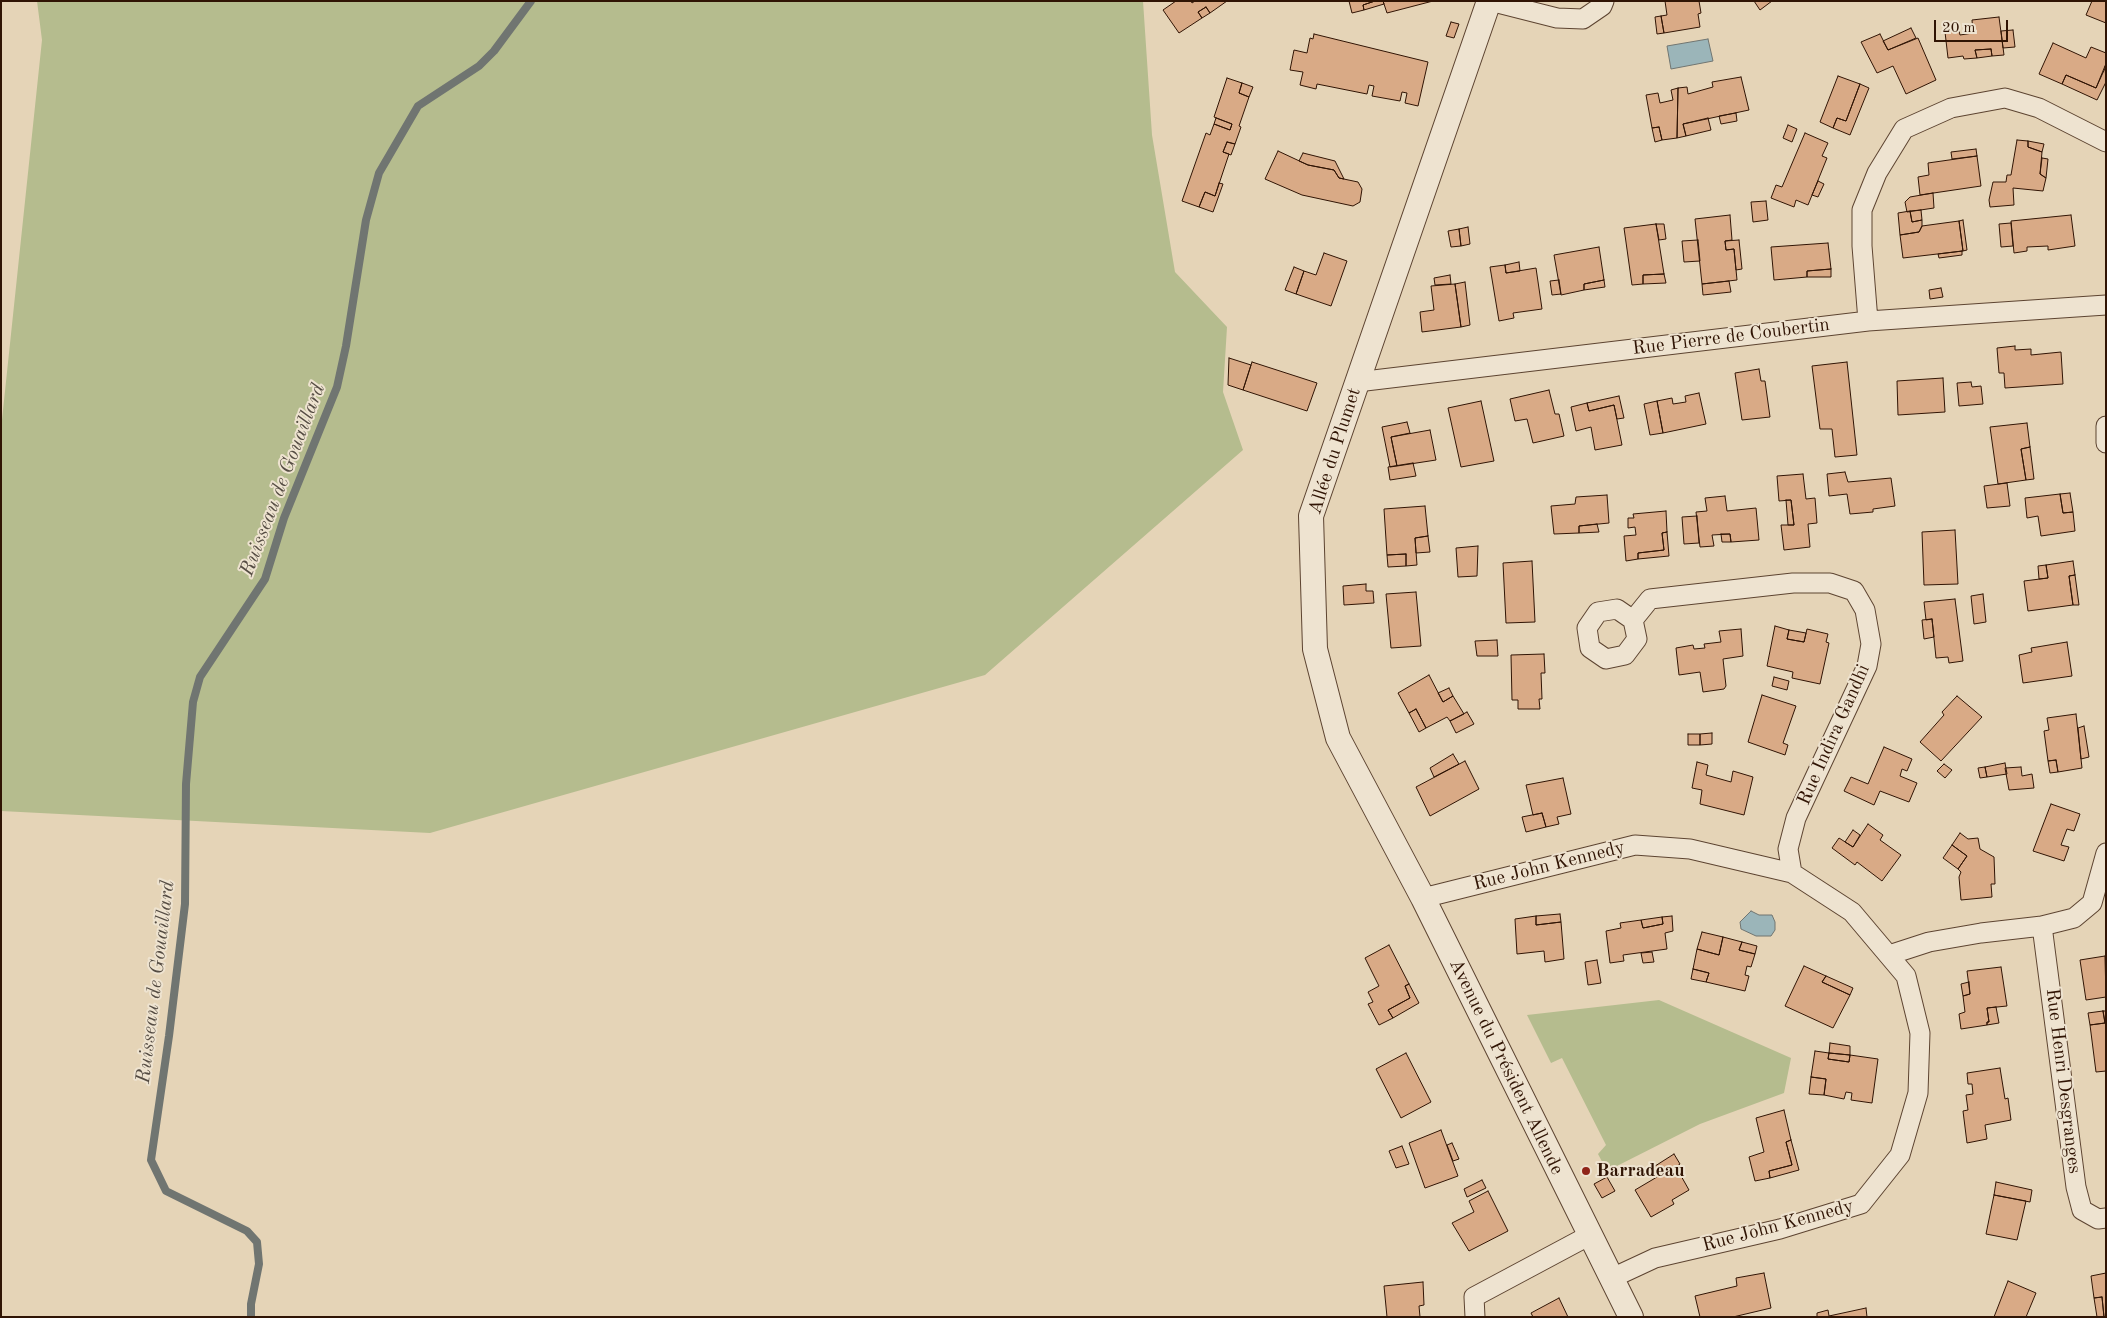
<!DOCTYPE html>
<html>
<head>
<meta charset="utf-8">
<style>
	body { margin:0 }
	#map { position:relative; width:2107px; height:1318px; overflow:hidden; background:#e5d4b7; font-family:"Old Standard TT",serif }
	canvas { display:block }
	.frame { position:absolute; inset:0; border:2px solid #301404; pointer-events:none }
	.scale { position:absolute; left:1934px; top:20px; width:74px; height:22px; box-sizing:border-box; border:2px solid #301404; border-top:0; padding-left:6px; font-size:15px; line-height:18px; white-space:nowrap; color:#301404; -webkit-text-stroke:4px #eee3d0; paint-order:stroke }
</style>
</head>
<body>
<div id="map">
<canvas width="2107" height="1318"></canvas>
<div class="frame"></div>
<div class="scale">20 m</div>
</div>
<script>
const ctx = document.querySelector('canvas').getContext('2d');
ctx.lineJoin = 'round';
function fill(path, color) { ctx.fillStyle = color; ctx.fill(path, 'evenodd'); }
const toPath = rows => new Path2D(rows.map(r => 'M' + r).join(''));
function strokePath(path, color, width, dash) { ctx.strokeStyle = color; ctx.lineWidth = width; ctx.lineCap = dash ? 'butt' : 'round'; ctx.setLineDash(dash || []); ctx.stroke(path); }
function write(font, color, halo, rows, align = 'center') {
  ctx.font = font + ' "Old Standard TT",serif'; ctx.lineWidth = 4; ctx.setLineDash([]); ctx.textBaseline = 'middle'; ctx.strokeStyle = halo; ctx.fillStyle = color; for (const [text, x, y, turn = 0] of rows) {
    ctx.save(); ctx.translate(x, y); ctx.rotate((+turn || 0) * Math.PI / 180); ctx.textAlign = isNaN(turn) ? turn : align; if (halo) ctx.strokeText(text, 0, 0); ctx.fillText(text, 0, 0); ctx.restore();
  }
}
fill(toPath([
	[37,1,1143,1,1152,135,1175,272,1227,327,1223,392,1243,450,985,675,430,833,1,811,1,429,42,40],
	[1659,1000,1791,1058,1784,1093,1700,1124,1607,1171,1598,1154,1606,1145,1562,1058,1551,1063,1527,1015]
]), '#b5bc8e');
const water = toPath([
	[1708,39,1713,61,1671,69,1667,46,1708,39],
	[1751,911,1759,915,1772,915,1775,922,1775,930,1771,936,1756,936,1741,929,1740,922,1751,911]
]);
fill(water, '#9bb5b9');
strokePath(water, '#707571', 1);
strokePath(toPath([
	[251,1317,251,1304,259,1264,257,1242,247,1231,166,1191,151,1160,169,1036,185,904,186,784,193,702,200,677,265,579,284,518,337,387,346,346,366,220,379,173,418,106,479,66,494,51,531,1]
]), '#707571', 8);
const building = toPath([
	[1176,1,1191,1,1192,3,1195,1,1227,1,1210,13,1206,7,1198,12,1202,18,1179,33,1163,10,1176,1],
	[1349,1,1375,1,1363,5,1364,10,1352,13,1349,1],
	[1375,1,1383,1,1384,4,1364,10,1363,5,1375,1],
	[1383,1,1433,1,1387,13,1383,1],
	[1665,1,1699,1,1701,13,1698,14,1700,27,1664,33,1661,16,1667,15,1665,1],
	[1754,1,1772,1,1760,10,1754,1],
	[2092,1,2106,1,2106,23,2086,15,2092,1],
	[1206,7,1210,13,1202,18,1198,12,1206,7],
	[1661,16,1664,33,1657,34,1655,17,1661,16],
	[1999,17,2004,55,1992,56,1991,49,1975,50,1977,58,1964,59,1963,56,1948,58,1945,32,1959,31,1960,35,1973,33,1972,20,1999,17],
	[1451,22,1459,24,1454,38,1446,36,1451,22],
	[1911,28,1916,38,1888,50,1883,41,1911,28],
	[2013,30,2015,47,2003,48,2001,31,2013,30],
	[1314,34,1428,62,1418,106,1405,103,1407,93,1402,92,1400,101,1372,96,1374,86,1369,85,1367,94,1317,84,1316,89,1300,85,1303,72,1290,70,1294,50,1307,53,1310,38,1313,39,1314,34],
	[1880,34,1888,50,1918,38,1936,80,1906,94,1893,66,1877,73,1861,42,1880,34],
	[2053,43,2086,58,2091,47,2106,53,2106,66,2096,88,2066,75,2062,84,2039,74,2053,43],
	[1991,49,1992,56,1977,58,1975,50,1991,49],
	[2105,66,2106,82,2097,100,2062,84,2066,75,2096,88,2105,66],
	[1838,76,1860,84,1846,121,1837,118,1833,128,1820,122,1838,76],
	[1741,77,1749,110,1683,124,1686,136,1677,138,1678,88,1687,87,1688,94,1713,87,1712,82,1741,77],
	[1227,78,1242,83,1239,93,1249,97,1239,126,1241,127,1235,144,1227,142,1223,152,1229,154,1215,196,1205,192,1199,207,1182,201,1206,133,1210,135,1214,124,1230,130,1232,124,1214,117,1227,78],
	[1242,83,1253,87,1249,97,1239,93,1242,83],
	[1860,84,1869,88,1850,135,1833,128,1837,118,1846,121,1860,84],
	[1678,88,1677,138,1662,140,1659,127,1652,128,1646,95,1658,93,1660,103,1673,100,1671,90,1678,88],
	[1736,113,1737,121,1721,124,1719,116,1736,113],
	[1216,118,1232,124,1230,130,1214,124,1216,118],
	[1708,118,1711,130,1686,136,1683,124,1708,118],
	[1788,125,1797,129,1792,142,1783,138,1788,125],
	[1659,127,1662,140,1655,142,1652,128,1659,127],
	[1805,133,1828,143,1822,156,1827,158,1808,205,1796,200,1794,207,1771,198,1776,185,1782,187,1805,133],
	[2017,140,2028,141,2028,147,2042,152,2040,174,2046,178,2043,191,2013,188,2014,205,1990,207,1989,200,1993,182,2006,182,2007,175,2011,175,2017,140],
	[2028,141,2044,144,2042,152,2028,147,2028,141],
	[1227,142,1235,144,1231,155,1223,152,1227,142],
	[1976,149,1977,156,1952,159,1951,152,1976,149],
	[1278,151,1308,165,1334,170,1339,178,1358,182,1362,189,1360,202,1353,206,1302,195,1265,179,1278,151],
	[1303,153,1335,161,1344,179,1339,178,1334,170,1308,165,1299,161,1303,153],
	[1977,156,1981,186,1920,195,1918,177,1929,175,1928,163,1977,156],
	[2042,158,2048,159,2046,178,2040,174,2042,158],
	[1818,181,1824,184,1818,197,1812,195,1818,181],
	[1219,183,1223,184,1213,212,1199,207,1205,192,1215,196,1219,183],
	[1933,193,1934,208,1907,212,1905,202,1910,197,1933,193],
	[1766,201,1768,220,1753,222,1751,202,1766,201],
	[1921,210,1922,220,1912,222,1910,211,1921,210],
	[1910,211,1912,222,1922,220,1922,226,1919,232,1900,235,1898,213,1910,211],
	[1730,215,1732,240,1725,241,1726,250,1734,249,1737,280,1702,284,1695,219,1730,215],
	[2071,215,2075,246,2048,250,2048,246,2027,247,2027,251,2014,253,2011,221,2071,215],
	[1963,220,1967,250,1963,251,1959,221,1963,220],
	[1959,221,1963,251,1903,258,1900,235,1919,232,1922,226,1959,221],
	[2011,223,2013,246,2001,247,1999,224,2011,223],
	[1656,224,1664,224,1666,239,1659,240,1656,224],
	[1656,224,1664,274,1643,275,1643,284,1632,285,1624,228,1656,224],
	[1468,227,1470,244,1461,246,1459,229,1468,227],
	[1459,229,1461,246,1451,247,1448,231,1459,229],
	[1698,240,1700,261,1684,262,1682,241,1698,240],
	[1739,240,1742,269,1736,270,1734,249,1726,250,1725,241,1739,240],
	[1828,243,1831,269,1807,271,1807,277,1774,280,1771,247,1828,243],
	[1599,247,1604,280,1584,284,1584,290,1561,295,1554,255,1599,247],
	[1962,251,1962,255,1939,258,1938,254,1962,251],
	[1324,253,1347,261,1331,306,1296,294,1304,271,1316,275,1324,253],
	[1519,262,1520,271,1506,273,1505,265,1519,262],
	[1505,265,1506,273,1536,268,1542,309,1513,313,1514,318,1499,321,1490,267,1505,265],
	[1294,267,1304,271,1296,294,1285,290,1294,267],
	[1831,269,1831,277,1807,277,1807,271,1831,269],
	[1664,274,1666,283,1643,284,1643,275,1664,274],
	[1450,275,1451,284,1435,285,1434,278,1450,275],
	[1559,280,1561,294,1552,295,1550,281,1559,280],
	[1604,280,1605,287,1584,290,1584,284,1604,280],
	[1729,281,1731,292,1703,295,1702,284,1729,281],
	[1465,282,1470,325,1461,327,1455,284,1465,282],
	[1455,284,1461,327,1422,332,1420,312,1434,310,1431,286,1455,284],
	[1941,288,1943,297,1930,299,1929,290,1941,288],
	[2015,346,2015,350,2031,349,2031,355,2061,352,2063,384,2005,388,2004,373,1999,373,1997,348,2015,346],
	[1229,358,1251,365,1243,390,1228,385,1229,358],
	[1252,362,1317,383,1307,411,1243,390,1252,362],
	[1847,362,1857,455,1835,457,1832,429,1820,429,1812,366,1847,362],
	[1759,369,1761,381,1765,381,1770,417,1742,420,1735,373,1759,369],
	[1943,378,1945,412,1898,415,1897,381,1943,378],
	[1971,382,1972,387,1981,386,1983,404,1959,406,1957,383,1971,382],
	[1549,390,1555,414,1559,414,1564,436,1533,443,1527,419,1515,421,1510,399,1549,390],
	[1699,393,1706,424,1663,433,1657,401,1672,398,1673,404,1686,402,1685,396,1699,393],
	[1619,396,1624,418,1617,419,1614,405,1589,411,1587,403,1619,396],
	[1481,401,1494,461,1461,467,1448,408,1481,401],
	[1657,401,1663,433,1650,435,1644,404,1657,401],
	[1587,403,1589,411,1614,405,1622,445,1595,450,1591,427,1576,431,1571,407,1587,403],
	[1407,422,1410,433,1391,437,1397,466,1390,467,1382,427,1407,422],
	[2027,423,2030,447,2021,449,2026,480,1998,484,1990,427,2027,423],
	[1430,430,1436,460,1397,466,1391,437,1430,430],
	[2030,447,2034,479,2026,480,2021,449,2030,447],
	[1413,463,1416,476,1390,480,1388,467,1413,463],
	[1845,472,1848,482,1891,478,1895,506,1873,509,1873,512,1850,514,1847,494,1829,496,1827,474,1845,472],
	[1803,474,1806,499,1815,498,1817,523,1808,524,1810,547,1784,550,1781,525,1794,525,1791,500,1779,501,1777,476,1803,474],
	[2007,483,2010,506,1987,508,1984,486,2007,483],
	[2070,493,2073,512,2063,513,2060,494,2070,493],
	[2060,494,2063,513,2073,512,2075,531,2041,536,2038,516,2027,518,2025,498,2060,494],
	[1607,495,1609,523,1579,526,1579,533,1554,534,1551,506,1575,504,1576,497,1607,495],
	[1725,496,1727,511,1756,508,1759,540,1731,542,1730,534,1712,535,1714,546,1700,547,1696,512,1707,511,1705,498,1725,496],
	[1786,500,1791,500,1794,525,1788,525,1786,500],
	[1425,506,1428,536,1415,538,1417,565,1406,566,1406,554,1387,555,1384,509,1425,506],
	[1666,511,1667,532,1662,533,1664,550,1638,553,1638,559,1626,561,1624,536,1636,535,1635,527,1628,528,1628,518,1634,518,1633,514,1666,511],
	[1697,516,1699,543,1684,544,1682,517,1697,516],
	[1597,524,1599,532,1579,533,1579,526,1597,524],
	[1955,530,1958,584,1924,585,1922,532,1955,530],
	[1667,532,1669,556,1638,559,1638,553,1664,550,1662,533,1667,532],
	[1721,534,1730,534,1731,542,1722,542,1721,534],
	[1428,536,1430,552,1416,553,1415,538,1428,536],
	[1478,546,1477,576,1458,577,1456,548,1478,546],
	[1406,554,1406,566,1388,567,1387,555,1406,554],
	[1532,561,1535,622,1506,623,1503,563,1532,561],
	[2073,561,2075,575,2069,576,2073,605,2028,611,2024,581,2048,578,2046,565,2073,561],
	[2046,565,2048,578,2039,579,2038,566,2046,565],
	[2075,575,2079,605,2073,605,2069,576,2075,575],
	[1366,584,1366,591,1373,591,1374,603,1344,605,1343,586,1366,584],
	[1416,592,1421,646,1391,648,1386,594,1416,592],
	[1983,594,1986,622,1974,624,1971,596,1983,594],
	[1955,599,1963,661,1949,663,1948,657,1936,658,1932,619,1926,620,1924,602,1955,599],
	[1932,619,1934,637,1924,639,1922,620,1932,619],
	[1775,626,1789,630,1787,639,1804,642,1807,629,1828,634,1826,642,1829,643,1820,684,1792,678,1793,672,1767,666,1775,626],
	[1741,629,1743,656,1723,659,1726,686,1724,689,1703,692,1700,672,1679,675,1676,648,1693,645,1694,649,1705,648,1704,644,1721,642,1719,631,1741,629],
	[1789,630,1806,633,1804,642,1787,639,1789,630],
	[1497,640,1498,656,1477,656,1475,641,1497,640],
	[2067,642,2072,676,2023,683,2019,655,2032,652,2031,648,2067,642],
	[1544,654,1545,673,1541,673,1542,699,1539,699,1540,709,1518,709,1518,700,1512,700,1511,655,1544,654],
	[1429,675,1443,702,1453,696,1464,714,1450,721,1447,717,1426,728,1416,709,1409,713,1398,693,1429,675],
	[1774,677,1789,681,1787,690,1772,686,1774,677],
	[1449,688,1453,696,1443,702,1438,693,1449,688],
	[1762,695,1796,706,1783,743,1788,745,1785,755,1748,742,1762,695],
	[1957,696,1982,717,1941,761,1920,742,1944,715,1942,712,1957,696],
	[1416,709,1426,728,1419,732,1409,713,1416,709],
	[1467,712,1474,724,1456,733,1450,721,1467,712],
	[2076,714,2082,768,2058,772,2056,760,2048,761,2044,731,2049,730,2047,718,2076,714],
	[2084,726,2089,757,2081,759,2078,728,2084,726],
	[1712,733,1712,744,1700,745,1700,734,1712,733],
	[1688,734,1700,734,1700,745,1688,745,1688,734],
	[1884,747,1912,759,1907,771,1902,769,1900,776,1917,783,1909,802,1880,791,1874,805,1844,791,1851,777,1868,784,1884,747],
	[1453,754,1459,764,1434,777,1430,768,1453,754],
	[2056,760,2058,772,2050,773,2048,761,2056,760],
	[1465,761,1479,789,1430,816,1416,787,1465,761],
	[1697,762,1708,765,1706,775,1731,782,1733,771,1753,777,1744,815,1700,804,1702,790,1692,788,1697,762],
	[2005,763,2007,774,1987,777,1985,767,2005,763],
	[1944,764,1952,770,1945,778,1937,771,1944,764],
	[1985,767,1987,777,1980,778,1978,768,1985,767],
	[2021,767,2022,776,2032,774,2034,788,2009,790,2005,768,2021,767],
	[1563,778,1571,814,1557,817,1559,824,1546,827,1542,813,1533,815,1526,785,1563,778],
	[2051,804,2080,814,2074,831,2067,829,2061,845,2069,847,2064,861,2033,851,2051,804],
	[1542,813,1546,827,1526,832,1522,817,1542,813],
	[1868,824,1883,835,1880,840,1901,855,1882,881,1857,862,1855,865,1832,848,1839,838,1853,847,1868,824],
	[1853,830,1860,835,1853,847,1845,842,1853,830],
	[1960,833,1968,839,1978,838,1980,849,1994,857,1995,884,1991,884,1992,897,1961,900,1959,877,1961,872,1958,869,1967,856,1952,845,1960,833],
	[1952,845,1967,856,1958,869,1943,858,1952,845],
	[1560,914,1561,922,1536,925,1536,916,1560,914],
	[1536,916,1536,925,1561,922,1564,959,1545,962,1544,951,1517,954,1515,919,1536,916],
	[1672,916,1673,931,1665,933,1667,949,1623,955,1624,961,1610,963,1606,931,1621,928,1620,923,1641,920,1643,928,1663,924,1662,917,1672,916],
	[1662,917,1663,924,1643,928,1641,920,1662,917],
	[1702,932,1723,937,1719,955,1697,949,1702,932],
	[1723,937,1742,942,1739,950,1755,954,1751,967,1747,966,1745,975,1749,976,1745,991,1706,982,1709,973,1693,969,1697,949,1719,955,1723,937],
	[1742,942,1757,946,1755,954,1739,950,1742,942],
	[1389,945,1409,984,1405,986,1410,998,1388,1010,1393,1018,1379,1025,1368,1004,1373,1002,1368,992,1379,986,1365,958,1389,945],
	[1652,952,1654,962,1643,963,1641,953,1652,952],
	[2105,956,2106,997,2086,1000,2080,960,2105,956],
	[1597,960,1601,983,1588,985,1585,962,1597,960],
	[1804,966,1826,976,1822,982,1850,995,1833,1028,1785,1006,1804,966],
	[2001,967,2007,1006,1987,1008,1989,1022,1987,1022,1987,1025,1961,1029,1959,1014,1965,1012,1963,996,1970,994,1967,971,2001,967],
	[1693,969,1709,973,1706,982,1691,979,1693,969],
	[1826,976,1853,988,1850,995,1822,982,1826,976],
	[1969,982,1970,994,1963,996,1961,984,1969,982],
	[1409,984,1419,1003,1393,1018,1388,1010,1410,998,1405,986,1409,984],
	[1996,1007,1999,1023,1987,1025,1987,1022,1989,1022,1987,1008,1996,1007],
	[2103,1011,2105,1023,2090,1025,2088,1013,2103,1011],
	[2103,1011,2106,1011,2106,1071,2096,1072,2090,1025,2105,1023,2103,1011],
	[1830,1043,1850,1046,1850,1055,1829,1053,1830,1043],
	[1815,1051,1829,1053,1828,1059,1849,1062,1850,1055,1878,1059,1872,1103,1851,1100,1852,1093,1846,1092,1844,1099,1824,1095,1826,1079,1811,1077,1815,1051],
	[1406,1053,1431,1102,1401,1118,1376,1069,1406,1053],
	[1829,1053,1850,1055,1849,1062,1828,1059,1829,1053],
	[2000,1068,2005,1099,2008,1098,2011,1120,1985,1125,1987,1139,1967,1143,1963,1111,1968,1110,1966,1095,1973,1094,1972,1084,1968,1084,1967,1073,2000,1068],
	[1811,1077,1826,1079,1824,1095,1809,1094,1811,1077],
	[1784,1110,1791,1140,1786,1142,1792,1165,1769,1171,1770,1178,1755,1181,1749,1157,1764,1152,1756,1118,1784,1110],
	[1441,1130,1458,1176,1425,1188,1409,1143,1441,1130],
	[1791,1140,1799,1170,1770,1178,1769,1171,1792,1165,1786,1142,1791,1140],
	[1452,1143,1459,1159,1453,1161,1447,1145,1452,1143],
	[1402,1146,1409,1164,1396,1168,1389,1151,1402,1146],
	[1674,1154,1680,1164,1676,1167,1689,1190,1672,1200,1674,1204,1651,1217,1635,1190,1657,1177,1652,1168,1674,1154],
	[1607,1177,1615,1191,1602,1198,1594,1184,1607,1177],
	[1482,1180,1486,1188,1467,1197,1464,1189,1482,1180],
	[1996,1182,2032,1190,2030,1202,1994,1195,1996,1182],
	[1488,1191,1508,1231,1469,1251,1452,1223,1474,1212,1469,1201,1488,1191],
	[1994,1195,2026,1201,2017,1240,1986,1234,1994,1195],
	[1764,1273,1771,1308,1733,1317,1700,1317,1695,1296,1737,1286,1736,1278,1764,1273],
	[2106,1273,2106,1317,2104,1317,2102,1297,2094,1298,2091,1276,2106,1273],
	[2008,1281,2036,1293,2026,1317,1994,1317,2008,1281],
	[1423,1282,1424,1305,1419,1306,1420,1317,1387,1317,1384,1286,1423,1282],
	[2102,1297,2104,1317,2097,1317,2094,1298,2102,1297],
	[1559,1298,1568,1317,1533,1317,1531,1313,1559,1298],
	[1866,1308,1867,1317,1817,1317,1817,1313,1828,1310,1829,1316,1866,1308]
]);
fill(building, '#d9aa86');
strokePath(building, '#301404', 1);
const minor = toPath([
	[1490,1,1557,18,1583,19,1602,6,1604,1],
	[1868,321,1862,246,1862,210,1877,173,1904,129,1951,108,2005,98,2039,108,2106,142],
	[1357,382,1868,321,2106,305],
	[2106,426,2106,443],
	[1633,620,1617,609,1598,612,1587,628,1590,648,1606,659,1625,655,1637,639,1633,620,1650,599,1793,583,1830,583,1854,591,1865,610,1871,644,1867,666,1796,818,1788,849,1792,873],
	[1423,898,1635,845,1690,849,1792,873,1852,912,1906,976,1920,1033,1918,1093,1900,1155,1861,1204,1780,1229,1655,1258,1612,1278],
	[2042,926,2076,1187,2082,1210,2098,1219,2106,1218],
	[1889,955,1929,942,1981,933,2042,926,2074,918,2092,903,2106,853],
	[1475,1317,1474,1297,1590,1235]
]);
const tertiary = toPath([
	[1489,1,1311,516,1315,649,1338,738,1423,898,1631,1317]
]);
strokePath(minor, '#5d4431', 21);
strokePath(tertiary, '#5d4431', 26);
strokePath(minor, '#eee3d0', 19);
strokePath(tertiary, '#eee3d0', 24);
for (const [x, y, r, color] of [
	[1586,1171,5,"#8f2418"]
]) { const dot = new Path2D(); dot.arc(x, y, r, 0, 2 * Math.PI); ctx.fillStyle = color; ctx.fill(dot); strokePath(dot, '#eee3d0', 2); }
write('19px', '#301404', '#eee3d0', [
	["Rue Pierre de Coubertin",1731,337,-7],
	["Allée du Plumet",1335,451,-72],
	["Rue Indira Gandhi",1834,735,-66],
	["Rue John Kennedy",1549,866,-14],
	["Avenue du Président Allende",1506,1067,64],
	["Rue Henri Desgranges",2063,1081,83],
	["Rue John Kennedy",1778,1226,-15]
]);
write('bold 19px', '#301404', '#eee3d0', [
	["Barradeau",1596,1171]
], 'left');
write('italic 20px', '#554c43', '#eee3d0', [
	["Ruisseau de Gouaillard",283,480,-69],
	["Ruisseau de Gouaillard",156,982,-83]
]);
</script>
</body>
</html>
